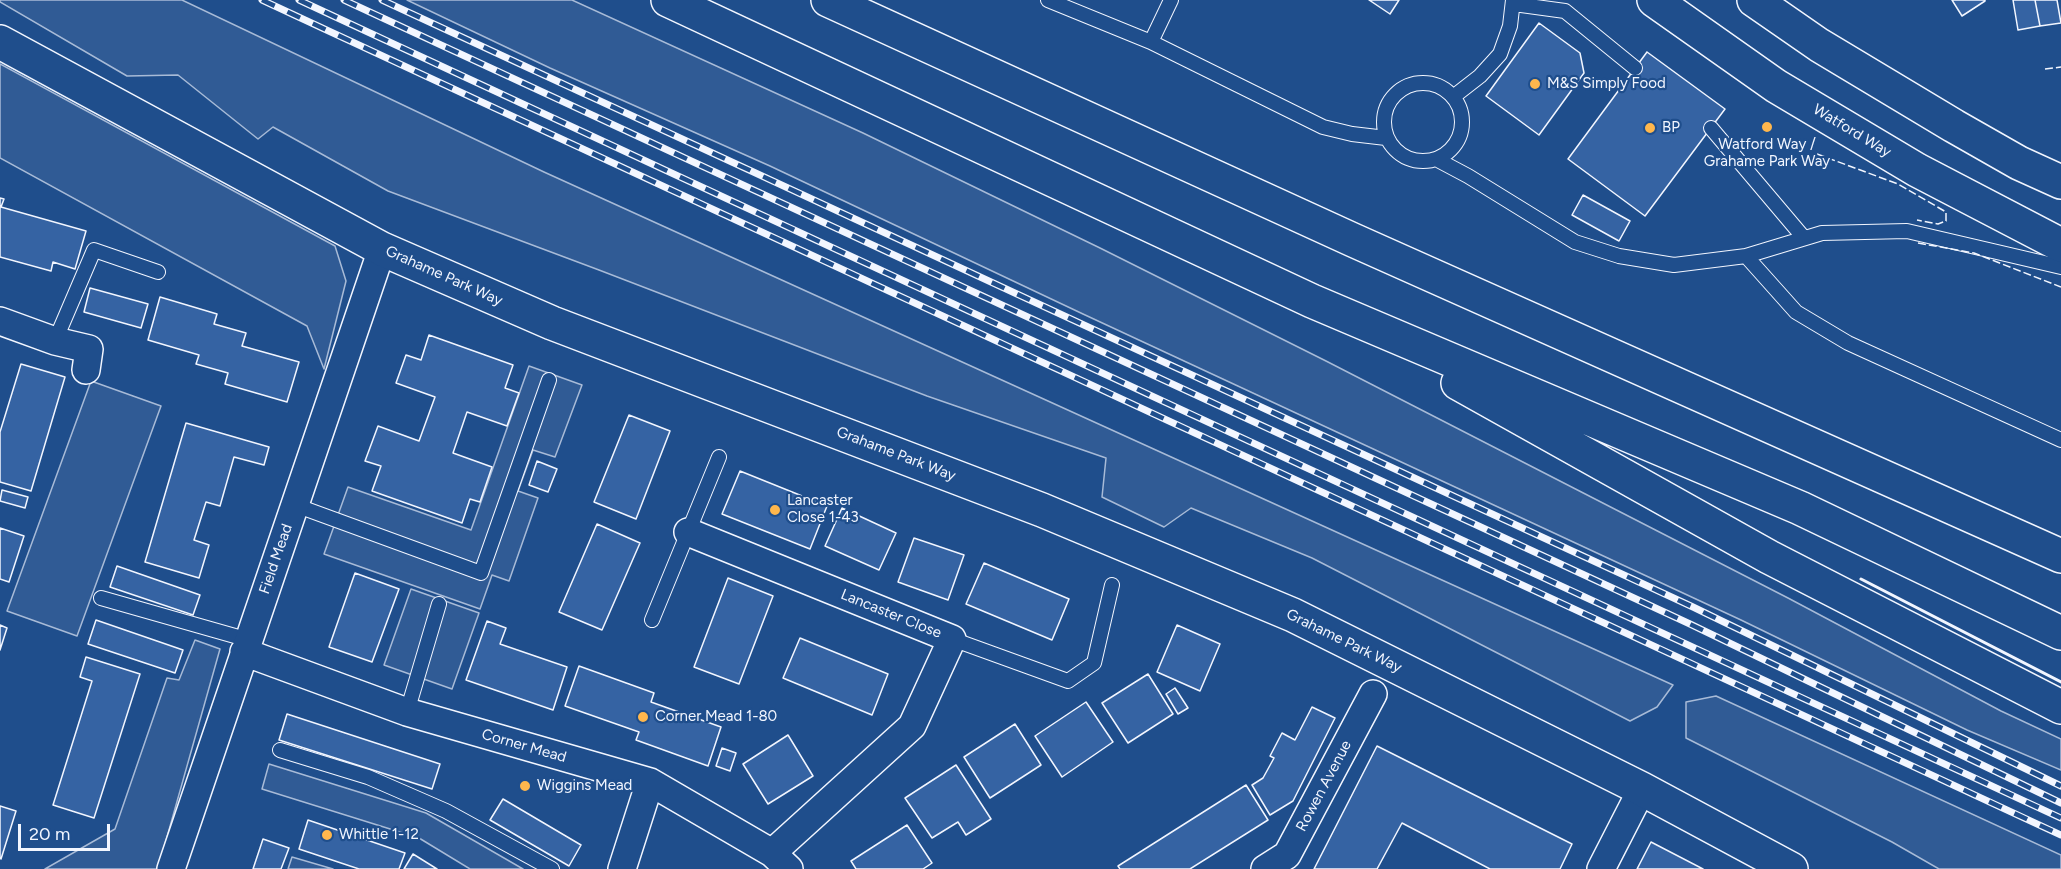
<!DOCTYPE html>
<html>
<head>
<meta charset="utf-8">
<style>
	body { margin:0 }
	#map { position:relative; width:2061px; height:869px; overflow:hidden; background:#1f4e8c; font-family:Figtree,sans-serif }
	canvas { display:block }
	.scale { position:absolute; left:18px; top:824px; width:92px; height:27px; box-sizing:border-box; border:3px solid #f2f6ff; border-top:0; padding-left:8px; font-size:18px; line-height:21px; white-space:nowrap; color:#f2f6ff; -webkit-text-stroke:4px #1f4e8c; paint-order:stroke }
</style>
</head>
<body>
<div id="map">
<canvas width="2061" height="869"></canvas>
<div class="scale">20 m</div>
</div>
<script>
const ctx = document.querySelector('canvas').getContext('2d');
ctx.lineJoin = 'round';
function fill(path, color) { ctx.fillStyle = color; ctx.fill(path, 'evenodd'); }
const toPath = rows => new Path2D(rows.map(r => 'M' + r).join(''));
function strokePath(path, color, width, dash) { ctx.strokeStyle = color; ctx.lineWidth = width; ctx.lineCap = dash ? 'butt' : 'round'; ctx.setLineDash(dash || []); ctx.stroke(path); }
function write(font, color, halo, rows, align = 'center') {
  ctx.font = font + ' Figtree,sans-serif'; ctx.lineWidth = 4.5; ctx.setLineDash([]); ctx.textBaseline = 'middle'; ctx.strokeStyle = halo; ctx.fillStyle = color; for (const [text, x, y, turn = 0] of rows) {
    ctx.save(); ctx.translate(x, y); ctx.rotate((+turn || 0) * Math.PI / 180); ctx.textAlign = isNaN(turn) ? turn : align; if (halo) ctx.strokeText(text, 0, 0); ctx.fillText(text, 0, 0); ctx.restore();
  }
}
const built = toPath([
	[0,0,182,0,544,172,1673,685,1657,707,1630,721,1312,558,1191,508,1164,527,1102,497,1106,458,927,396,599,270,388,191,273,127,258,139,178,75,127,76,0,2,0,0],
	[407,0,572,0,863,133,1100,248,1326,361,1788,598,2001,711,2061,739,2061,770,1967,730,1741,620,1083,314,770,166,550,68,407,0],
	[0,64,335,246,346,281,324,369,307,326,0,158,0,64],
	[529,366,582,385,555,457,533,450,518,491,538,498,509,581,492,575,480,609,324,554,348,487,471,530,529,366],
	[91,381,161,406,77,636,7,611,91,381],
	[411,589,479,613,452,689,384,665,411,589],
	[195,640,220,649,158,869,45,869,115,829,167,678,179,680,195,640],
	[1716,696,2061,855,2061,869,1939,869,1892,842,1686,738,1686,702,1716,696],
	[269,764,426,813,523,869,470,869,419,838,262,789,269,764],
	[292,857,333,869,288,869,292,857]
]);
fill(built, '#305b95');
strokePath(built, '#a8bbd7', 1.5);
const building = toPath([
	[1369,0,1399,0,1390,14,1369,0],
	[1952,0,1985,0,1985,1,1962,16,1952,0],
	[2013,0,2035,0,2040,26,2018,30,2013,0],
	[2035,0,2057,0,2061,23,2040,26,2035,0],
	[1539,23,1580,53,1584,73,1539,135,1486,96,1539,23],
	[1647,52,1725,109,1645,216,1568,159,1647,52],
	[1583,195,1630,221,1619,241,1572,215,1583,195],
	[0,198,4,199,1,207,86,231,75,269,53,262,51,271,0,257,0,198],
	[90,288,148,304,141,328,84,312,90,288],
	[160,297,217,314,214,324,246,333,242,346,299,362,287,402,225,384,228,373,196,364,199,355,148,340,160,297],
	[429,335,513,365,505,388,519,393,507,426,467,412,453,453,492,467,480,502,470,499,462,523,372,491,381,466,365,461,378,426,419,441,435,397,396,383,406,355,421,360,429,335],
	[21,364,65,377,31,491,0,482,0,432,21,364],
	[629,415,670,431,636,519,594,502,629,415],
	[186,423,269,447,264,465,234,457,220,506,206,502,194,540,209,545,199,578,145,562,186,423],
	[537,461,557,469,548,492,529,485,537,461],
	[740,471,827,506,810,549,722,514,740,471],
	[2,490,28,497,25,508,0,501,2,490],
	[842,508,896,533,879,570,825,546,842,508],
	[597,524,640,543,602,630,559,612,597,524],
	[0,528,24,536,9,582,0,579,0,528],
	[914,538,964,555,948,600,898,582,914,538],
	[984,563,1069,599,1052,640,966,604,984,563],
	[117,566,200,595,193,615,110,587,117,566],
	[355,573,399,589,372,662,329,647,355,573],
	[728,578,773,596,739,684,694,667,728,578],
	[96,620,183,650,175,673,88,644,96,620],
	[487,621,506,628,500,644,567,667,553,710,466,680,487,621],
	[0,625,7,628,0,650,0,625],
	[1177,625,1220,644,1200,691,1157,672,1177,625],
	[800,638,888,674,872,715,783,678,800,638],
	[86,657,140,674,94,818,53,805,92,681,80,677,86,657],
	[579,666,654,693,651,702,721,727,708,766,636,740,639,732,565,706,579,666],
	[1148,674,1173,714,1128,743,1102,703,1148,674],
	[1175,688,1188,708,1178,714,1166,694,1175,688],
	[1086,702,1113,742,1062,777,1035,736,1086,702],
	[1312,707,1335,718,1293,801,1270,815,1252,785,1263,778,1274,758,1270,756,1282,733,1295,740,1312,707],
	[287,714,440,764,432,789,279,740,287,714],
	[1015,724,1041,765,990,798,964,757,1015,724],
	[788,735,813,776,768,804,743,764,788,735],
	[1377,746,1572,844,1560,869,1490,869,1402,823,1377,869,1314,869,1377,746],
	[722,748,736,753,730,771,716,766,722,748],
	[956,765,991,819,966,835,958,822,932,838,905,798,956,765],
	[1246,785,1268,820,1190,869,1120,869,1118,866,1246,785],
	[503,799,581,845,569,866,490,820,503,799],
	[0,806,16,811,1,859,0,858,0,806],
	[308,820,405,853,399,869,359,869,299,849,308,820],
	[907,825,932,863,923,869,856,869,851,861,907,825],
	[263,839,289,848,281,869,253,869,263,839],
	[1651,842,1703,869,1637,869,1651,842],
	[413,854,437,869,404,869,413,854]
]);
fill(building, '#3563a3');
strokePath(building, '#f2f6ff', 1.5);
const lane = toPath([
	[1048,0,1151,42,1323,127,1352,134,1386,138],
	[1514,4,1565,11,1635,68],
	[1151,42,1171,0],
	'1384 122a39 39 0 1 1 78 0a39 39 0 1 1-78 0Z',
	[1453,97,1480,76,1500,54,1510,26,1513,0],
	[1711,128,1804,238],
	[1436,159,1468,176,1575,242,1619,256,1674,265,1746,256,1822,233,1907,231,2061,267],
	[1746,256,1796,312,1848,343,2061,440],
	[55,341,94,250,158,272],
	[295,505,481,573,549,380],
	[101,598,249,640],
	[652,620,719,457],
	[952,639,1068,681,1094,663,1112,585],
	[407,712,439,604],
	[280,750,368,777,446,811,552,869]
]);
const street = toPath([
	[0,321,55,341,89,349,86,370],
	[688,532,952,639,912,726,772,853],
	[244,652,407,712,650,782,772,853,789,869],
	[171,869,382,249],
	[622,869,650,782],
	[1265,869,1287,855,1373,694],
	[1601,869,1642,789]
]);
const secondary = toPath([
	[0,42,382,249,552,323,1042,510,1293,615,1642,789,1791,869]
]);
const highway = toPath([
	[668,0,1312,301,1800,508,2061,633],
	[828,0,1353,240,2061,556],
	[1654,0,1776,86,1917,170,2061,245],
	[1754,0,1819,45,1954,126,2019,163,2061,182],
	[1458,383,1769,557,2061,707]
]);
strokePath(lane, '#f2f6ff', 16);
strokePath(street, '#f2f6ff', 30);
strokePath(secondary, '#f2f6ff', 36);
strokePath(highway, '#f2f6ff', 36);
strokePath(lane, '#1f4e8c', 14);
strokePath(street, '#1f4e8c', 27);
strokePath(secondary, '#1f4e8c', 33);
strokePath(highway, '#1f4e8c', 33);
const rail = toPath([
	[262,0,2061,835],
	[299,0,2061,818],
	[344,0,1690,624,2061,803],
	[382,0,1693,607,2061,786]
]);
strokePath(rail, '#f2f6ff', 7);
strokePath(rail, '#1f4e8c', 4.5, [14]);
strokePath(toPath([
	[2045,69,2061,67],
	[1817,154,1898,184,1946,212,1946,221,1938,224,1917,220],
	[1918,243,1974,253,2061,287]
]), '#f2f6ff', 1.5, [8, 3]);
strokePath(toPath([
	[1861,579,2061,682]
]), '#f2f6ff', 3);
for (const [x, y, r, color] of [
	[1535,84,6,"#ffb74d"],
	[1767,127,6,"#ffb74d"],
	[1650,128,6,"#ffb74d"],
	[775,510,6,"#ffb74d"],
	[643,717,6,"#ffb74d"],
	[525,786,6,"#ffb74d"],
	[327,835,6,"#ffb74d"]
]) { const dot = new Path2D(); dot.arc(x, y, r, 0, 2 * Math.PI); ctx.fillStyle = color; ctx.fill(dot); strokePath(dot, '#1f4e8c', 2); }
write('15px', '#f2f6ff', '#1f4e8c', [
	["M&S Simply Food",1547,84],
	["BP",1662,128],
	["Watford Way /",1767,145,"center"],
	["Grahame Park Way",1767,162,"center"],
	["Lancaster",787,501],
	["Close 1-43",787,518],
	["Corner Mead 1-80",655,717],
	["Wiggins Mead",537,786],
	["Whittle 1-12",339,835]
], 'left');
write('15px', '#f2f6ff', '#1f4e8c', [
	["Watford Way",1852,131,31],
	["Grahame Park Way",444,276,24],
	["Grahame Park Way",896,454,21],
	["Field Mead",276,559,-71],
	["Lancaster Close",891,614,22],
	["Grahame Park Way",1344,641,26],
	["Corner Mead",524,746,16],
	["Rowen Avenue",1324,786,-62]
]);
</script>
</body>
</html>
